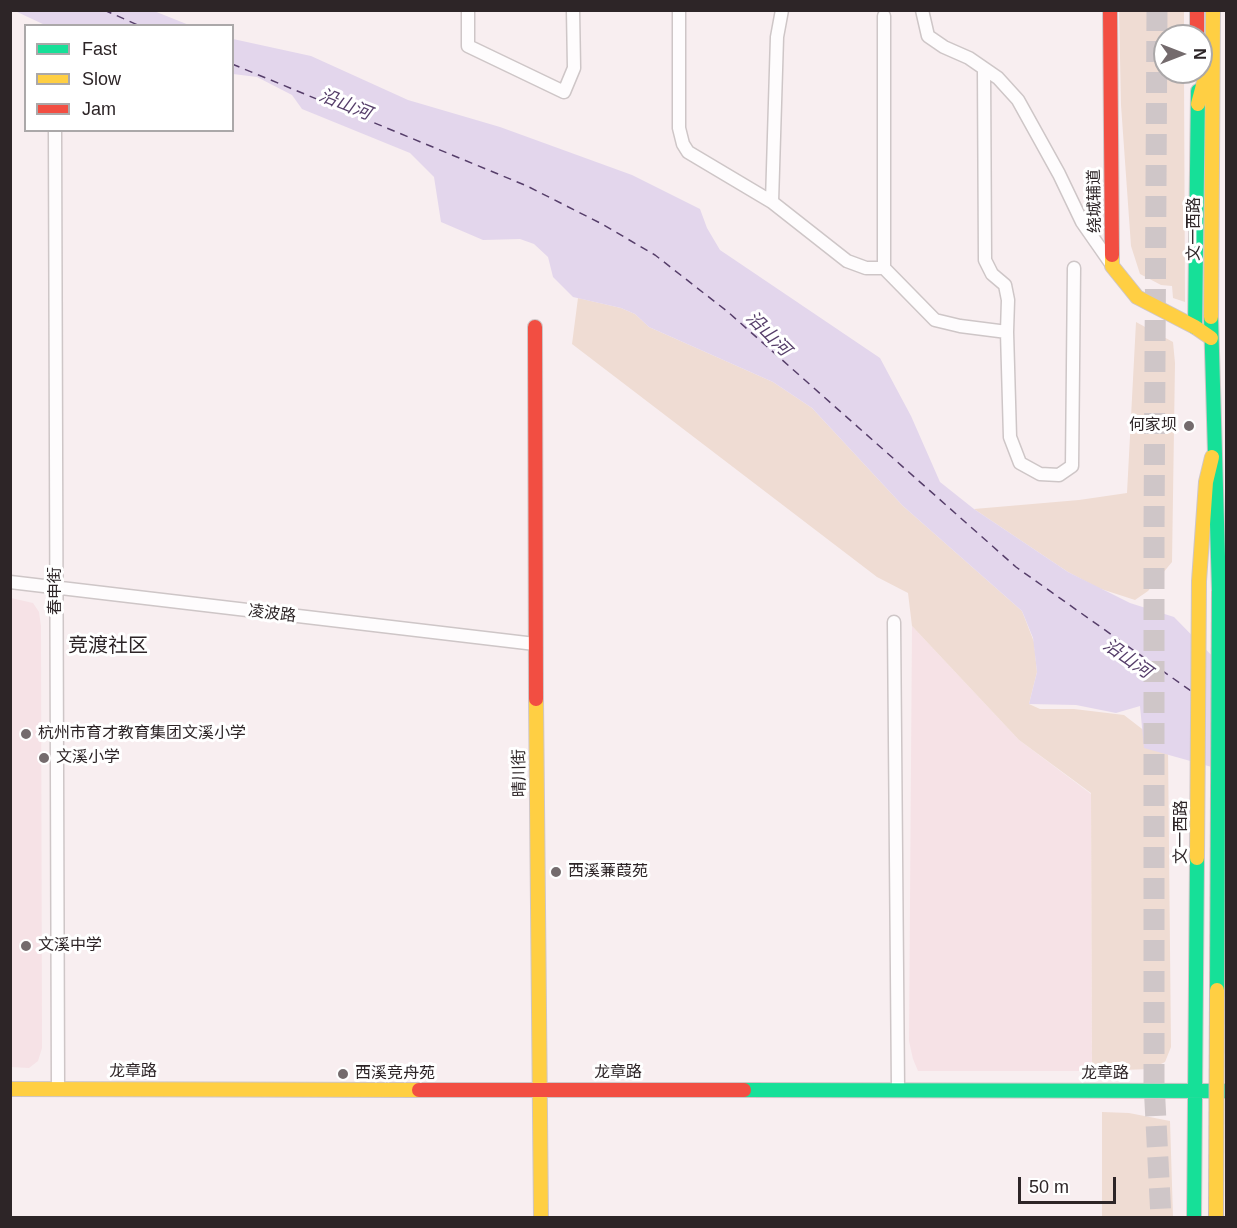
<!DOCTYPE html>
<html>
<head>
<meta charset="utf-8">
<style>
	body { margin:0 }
	#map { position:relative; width:1237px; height:1228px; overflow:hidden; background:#f8eef0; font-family:Arial,sans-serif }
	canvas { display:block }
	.frame { position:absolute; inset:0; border:12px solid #2d2527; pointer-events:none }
	.legend { position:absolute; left:24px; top:24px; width:210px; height:108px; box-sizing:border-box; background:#fff; border:2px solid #aba8a9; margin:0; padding:8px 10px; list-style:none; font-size:18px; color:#2d2527 }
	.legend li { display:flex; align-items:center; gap:12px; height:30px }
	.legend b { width:30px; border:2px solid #aba8a9 }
	.north { position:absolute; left:1153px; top:24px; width:60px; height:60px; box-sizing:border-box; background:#fff; border:2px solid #aba8a9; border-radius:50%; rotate:90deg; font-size:16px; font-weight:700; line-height:24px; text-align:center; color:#2d2527 }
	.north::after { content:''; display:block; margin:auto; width:21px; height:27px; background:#746b6d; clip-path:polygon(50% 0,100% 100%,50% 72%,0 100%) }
	.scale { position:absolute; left:1018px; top:1177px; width:98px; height:27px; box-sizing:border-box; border:3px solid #2d2527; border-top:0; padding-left:8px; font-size:18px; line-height:21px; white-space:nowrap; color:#2d2527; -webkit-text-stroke:4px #fff; paint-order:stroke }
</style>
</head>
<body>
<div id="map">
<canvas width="1237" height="1228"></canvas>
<div class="frame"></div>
<ul class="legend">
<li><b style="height:8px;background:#16e098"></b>Fast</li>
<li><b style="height:8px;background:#ffcf43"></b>Slow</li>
<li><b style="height:8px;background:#f24e42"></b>Jam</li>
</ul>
<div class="north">N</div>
<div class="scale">50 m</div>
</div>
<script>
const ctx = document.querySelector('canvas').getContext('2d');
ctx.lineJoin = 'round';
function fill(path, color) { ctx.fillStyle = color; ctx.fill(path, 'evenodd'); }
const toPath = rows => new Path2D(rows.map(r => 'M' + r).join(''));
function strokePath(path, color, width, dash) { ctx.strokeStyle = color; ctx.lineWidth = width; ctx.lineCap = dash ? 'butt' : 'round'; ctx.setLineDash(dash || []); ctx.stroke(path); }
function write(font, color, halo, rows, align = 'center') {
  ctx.font = font + ' Arial,"Noto Sans SC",sans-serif'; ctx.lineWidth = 6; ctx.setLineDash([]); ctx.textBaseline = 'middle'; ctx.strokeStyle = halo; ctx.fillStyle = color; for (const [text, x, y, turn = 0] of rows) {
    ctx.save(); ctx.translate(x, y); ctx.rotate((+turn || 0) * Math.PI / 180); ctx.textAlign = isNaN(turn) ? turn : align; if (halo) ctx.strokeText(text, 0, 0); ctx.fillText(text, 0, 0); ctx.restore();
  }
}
fill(toPath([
	[11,598,33,603,39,612,41,626,42,1048,38,1061,29,1068,10,1067],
	[912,626,1019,740,1091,794,1092,1071,918,1071,913,1059,909,1041]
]), '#f6e2e6');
fill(toPath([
	[1119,11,1184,11,1184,36,1165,36,1165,72,1184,72,1185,302,1173,298,1172,286,1161,285,1140,274,1131,246,1121,105],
	[578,298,621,308,635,314,649,327,773,382,812,408,903,506,1022,611,1034,642,1037,672,1029,704,1040,709,1074,709,1124,715,1168,749,1171,1047,1165,1062,1151,1069,1092,1071,1091,793,1019,740,912,626,908,593,877,577,572,344],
	[1136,322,1173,342,1175,363,1172,562,1148,591,1135,600,1098,588,1068,572,974,509,1079,500,1127,493],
	[1102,1112,1129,1113,1170,1121,1173,1217,1102,1217]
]), '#efdcd3');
fill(toPath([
	[15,11,154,11,189,25,45,25],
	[233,39,311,56,408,100,500,127,632,175,700,209,707,228,720,250,880,358,911,416,940,482,974,509,1068,572,1130,603,1174,617,1226,670,1226,771,1144,748,1140,706,1116,713,1076,705,1029,704,1037,672,1033,638,1022,611,903,506,812,408,773,382,649,327,635,314,621,308,573,297,553,277,548,257,534,244,520,239,483,240,441,222,434,177,410,153,302,109,292,95,257,77,233,74]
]), '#e3d6ec');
strokePath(toPath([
	[104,10,140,26],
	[232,64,527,186,602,224,655,255,728,312,1016,567,1191,691]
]), '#563e6a', 1.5, [8, 6]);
strokePath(toPath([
	[1157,10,1154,533,1154,1083,1161,1218]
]), '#cfc6c8', 21, [21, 10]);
const street = toPath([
	[468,10,468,46,564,92,574,68,573,10],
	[679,10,679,128,683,144,688,152,772,202,847,261,866,268,884,268,935,320,960,326,1007,332],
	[922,10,928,36,944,47,969,58,998,78,1018,100,1059,174,1082,222,1112,265],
	[884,16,884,268],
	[984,69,985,260,992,274,1005,285,1008,300,1007,332,1010,437,1020,463,1040,474,1059,475,1072,466,1074,268],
	[55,130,58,1088],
	[772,202,777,37,782,10],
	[10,582,535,644],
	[894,622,898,1089]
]);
const fast = toPath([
	[1211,317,1219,591],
	[1195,327,1198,91],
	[744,1090,1226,1091],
	[1194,1218,1197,858]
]);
const slow = toPath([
	[1198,104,1206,74],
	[1112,255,1112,266,1137,297,1195,327,1211,338],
	[1211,317,1213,10],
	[536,699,541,1218],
	[1197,858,1199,581,1206,482,1212,457],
	[10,1089,419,1090]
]);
const jam = toPath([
	[1110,10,1112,255],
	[1197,10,1197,36],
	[535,327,536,699],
	[419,1090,744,1090]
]);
strokePath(street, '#cec6c7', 15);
strokePath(fast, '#cec6c7', 16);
strokePath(slow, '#cec6c7', 16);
strokePath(jam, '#cec6c7', 16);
strokePath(street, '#fefcfd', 12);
strokePath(fast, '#16e098', 14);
strokePath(slow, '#ffcf43', 14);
strokePath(jam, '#f24e42', 14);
const fastBridge = toPath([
	[1217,990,1219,591]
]);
const slowBridge = toPath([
	[1216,1218,1217,990]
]);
strokePath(fastBridge, '#c8bbba', 16, []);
strokePath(slowBridge, '#c8bbba', 16, []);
strokePath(fastBridge, '#16e098', 14);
strokePath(slowBridge, '#ffcf43', 14);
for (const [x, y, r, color] of [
	[1189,426,6,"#746b6d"],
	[26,734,6,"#746b6d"],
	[44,758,6,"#746b6d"],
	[556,872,6,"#746b6d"],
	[26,946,6,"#746b6d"],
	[343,1074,6,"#746b6d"]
]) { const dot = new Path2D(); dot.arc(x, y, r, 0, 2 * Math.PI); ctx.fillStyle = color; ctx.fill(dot); strokePath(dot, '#fff', 2); }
write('16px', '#2d2527', '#fff', [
	["绕城辅道",1095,201,-91],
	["文一西路",1195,229,-90],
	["春申街",56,591,-90],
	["凌波路",272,614,7],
	["晴川街",520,773,-91],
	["文一西路",1182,832,-90],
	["龙章路",133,1072],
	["龙章路",618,1073],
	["龙章路",1105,1074]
]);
write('16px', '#2d2527', '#fff', [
	["何家坝",1177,426,"right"],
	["杭州市育才教育集团文溪小学",38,734],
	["文溪小学",56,758],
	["西溪蒹葭苑",568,872],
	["文溪中学",38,946],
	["西溪竞舟苑",355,1074]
], 'left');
write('italic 18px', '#563e6a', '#fff', [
	["沿山河",345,105,22],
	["沿山河",768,334,45],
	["沿山河",1127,659,35]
]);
write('20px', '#2d2527', '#fff', [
	["竞渡社区",108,646]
]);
</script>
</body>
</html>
